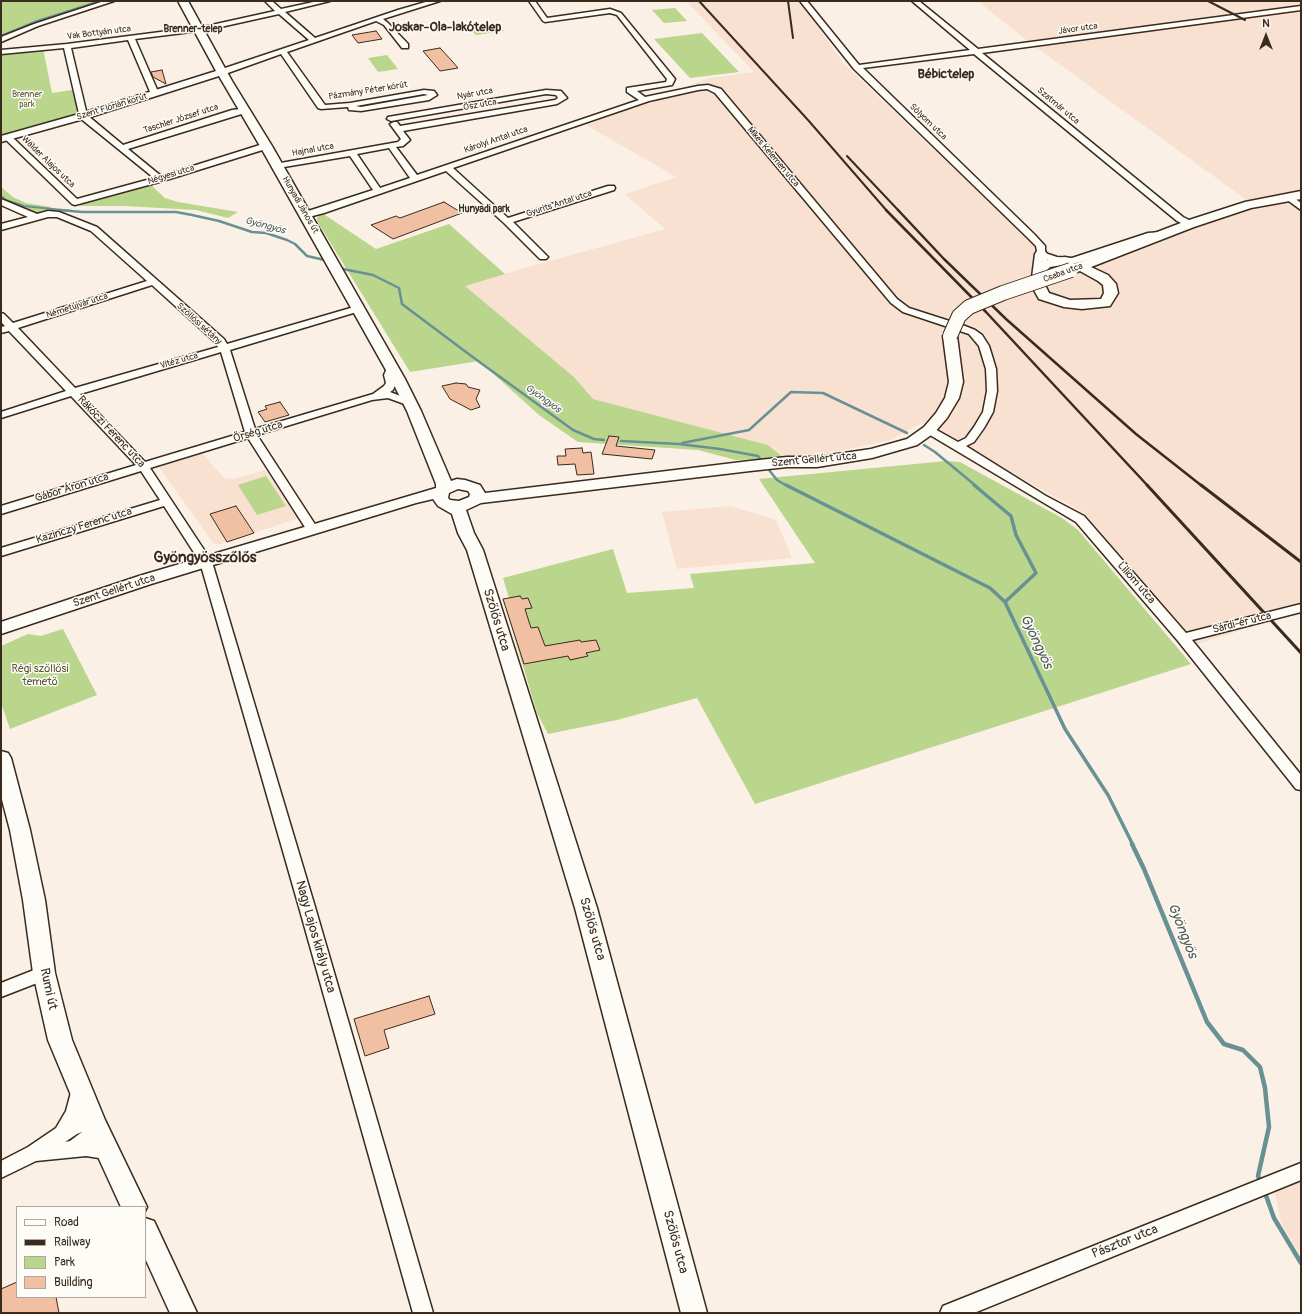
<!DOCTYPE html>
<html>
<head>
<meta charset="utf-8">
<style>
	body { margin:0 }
	#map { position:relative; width:1302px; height:1314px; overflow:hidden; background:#fbf0e6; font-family:Pangolin,sans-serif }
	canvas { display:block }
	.frame { position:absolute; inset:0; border:2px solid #3b2a1e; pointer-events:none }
	.legend { position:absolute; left:16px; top:1206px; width:130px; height:92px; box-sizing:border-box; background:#fdfcf7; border:1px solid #afa8a0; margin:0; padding:5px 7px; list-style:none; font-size:12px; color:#3b2a1e }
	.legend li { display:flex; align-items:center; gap:8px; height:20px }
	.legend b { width:20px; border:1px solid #afa8a0 }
	.north { position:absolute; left:1246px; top:16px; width:40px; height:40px; -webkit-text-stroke:3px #fdfcf7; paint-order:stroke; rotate:0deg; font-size:11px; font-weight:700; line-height:16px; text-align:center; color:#3b2a1e }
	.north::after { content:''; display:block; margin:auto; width:14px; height:18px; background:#3b2a1e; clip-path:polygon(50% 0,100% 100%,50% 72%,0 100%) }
</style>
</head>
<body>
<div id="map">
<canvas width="1302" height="1314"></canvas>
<div class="frame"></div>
<ul class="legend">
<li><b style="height:5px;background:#fdfcf7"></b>Road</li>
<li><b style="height:5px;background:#3b2a1e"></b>Railway</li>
<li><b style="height:11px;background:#bad58c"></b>Park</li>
<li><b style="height:11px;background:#f1bfa1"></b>Building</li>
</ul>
<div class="north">N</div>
</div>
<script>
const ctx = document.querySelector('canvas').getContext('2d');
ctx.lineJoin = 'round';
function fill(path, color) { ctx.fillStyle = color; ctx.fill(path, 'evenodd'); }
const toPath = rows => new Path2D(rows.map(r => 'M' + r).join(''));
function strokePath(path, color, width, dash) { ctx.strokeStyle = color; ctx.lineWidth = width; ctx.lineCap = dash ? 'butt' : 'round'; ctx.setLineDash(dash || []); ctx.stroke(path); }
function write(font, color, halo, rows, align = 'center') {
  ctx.font = font + ' Pangolin,sans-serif'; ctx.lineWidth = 3; ctx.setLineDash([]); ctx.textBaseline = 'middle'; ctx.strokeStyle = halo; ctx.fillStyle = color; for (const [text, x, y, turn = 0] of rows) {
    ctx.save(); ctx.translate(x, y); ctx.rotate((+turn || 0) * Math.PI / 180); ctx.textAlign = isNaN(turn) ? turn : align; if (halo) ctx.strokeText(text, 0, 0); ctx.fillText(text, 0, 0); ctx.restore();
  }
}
fill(toPath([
	[686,1,800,1,844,64,1035,246,1066,268,1194,218,1248,201,1030,43,978,1,1301,1,1301,612,1197,644,1084,513,922,423,891,440,836,452,784,458,768,445,593,399,574,377,464,285,665,229,625,194,676,177,586,125,664,96,709,78,754,72],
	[202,453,224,478,233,479,265,470,299,518,221,544,214,544,159,467],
	[731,506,776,520,792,558,677,569,662,512],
	[1301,1167,1301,1256,1281,1223,1272,1179]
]), '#f8e1d1');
fill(toPath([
	[1,1,111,1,40,23,1,41],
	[675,8,687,21,664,23,652,10],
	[500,27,504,31,476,35,471,30],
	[702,33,739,72,690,78,654,39],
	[43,48,52,93,72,90,79,114,1,135,1,53],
	[387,55,398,69,378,72,368,58],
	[151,185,165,198,178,202,238,212,228,218,196,210,124,206,80,206,82,202],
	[1,187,13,197,26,203,51,207,47,212,26,216,1,205],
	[322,213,376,249,449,224,505,274,465,286,574,377,593,399,768,445,784,458,736,460,698,450,578,442,539,415,479,361,410,372,317,221,317,218],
	[946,461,960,462,1062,518,1078,530,1191,664,755,804,697,698,617,720,548,734,537,713,503,599,509,598,503,578,613,549,627,593,694,588,690,574,815,563,759,479],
	[266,476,286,506,257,515,238,485],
	[63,629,97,695,10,729,1,703,1,646,28,634,41,636]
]), '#bad58c');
strokePath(toPath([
	[1,36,37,21,100,1],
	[1,196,6,200,24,206,72,211]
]), '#689194', 2);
strokePath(toPath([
	[60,210,82,212,176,212,192,215,219,221,252,232,266,233,287,240,295,244,307,256,329,261],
	[339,266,343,269,373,275,399,288,402,304,474,358,573,430,594,439,604,440],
	[621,441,679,444,720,449,758,456,777,480,787,486],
	[682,443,749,430,791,392,823,393,907,433],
	[924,445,935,452,976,486]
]), '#689194', 2.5);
strokePath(toPath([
	[786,485,990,588,1005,602,1065,729,1108,795,1133,845],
	[974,485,1011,516,1016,535,1036,573,1005,602]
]), '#689194', 3.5);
strokePath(toPath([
	[1132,844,1144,869,1207,1022,1224,1044,1243,1050,1260,1067,1265,1088,1269,1127,1258,1176,1261,1183],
	[1264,1190,1274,1218,1301,1263]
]), '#689194', 4.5);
const building = toPath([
	[376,31,382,39,358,43,352,35,376,31],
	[440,48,452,61,458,68,440,71,423,51,440,48],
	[162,70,166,84,153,77,151,72,162,70],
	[444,202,462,213,393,239,371,225,396,216,400,218,444,202],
	[456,383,466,384,468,387,480,390,476,399,480,407,471,410,450,399,442,386,456,383],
	[280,402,289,415,265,422,258,412,267,409,265,406,280,402],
	[609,436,619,437,616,446,655,450,652,459,602,454,609,436],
	[582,448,583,453,591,452,594,474,577,475,575,464,558,465,557,456,566,456,565,449,582,448],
	[236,506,254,533,227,542,210,514,236,506],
	[520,596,522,599,528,598,532,608,525,609,531,628,538,627,545,646,580,640,581,642,596,640,600,650,586,653,588,656,570,660,568,656,524,664,503,599,520,596],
	[429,996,435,1014,384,1030,389,1048,365,1056,354,1019,429,996],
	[17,1282,17,1297,56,1297,59,1313,1,1313,1,1289,17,1282]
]);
fill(building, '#f1bfa1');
strokePath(building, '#3b2a1e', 1);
const street = toPath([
	[104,1,114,1,38,26,1,42,1,37,34,24,104,1],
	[265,1,272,1,281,9,318,1,330,1,285,12,315,38,398,10,429,1,440,1,383,19,388,23,408,44,408,48,402,48,384,25,376,21,287,52,325,105,350,103,424,90,434,91,437,95,429,100,361,111,349,110,348,107,321,109,318,108,281,54,225,74,219,74,219,70,309,40,279,14,207,30,135,39,159,94,155,96,151,94,128,40,71,48,87,115,123,145,232,110,248,108,248,112,128,149,161,176,263,144,269,144,269,148,163,181,75,205,72,204,3,137,7,135,10,135,77,199,154,178,80,118,64,48,1,54,1,50,67,44,207,26,275,11,265,1],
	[424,94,428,95,361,107,356,106,424,94],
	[529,1,535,1,547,18,610,9,621,13,675,79,672,85,637,91,645,97,698,86,708,85,721,89,897,299,909,308,965,326,975,330,982,335,989,346,996,369,997,391,993,412,984,428,974,442,966,446,1046,496,1084,516,1186,633,1301,604,1301,612,1192,640,1301,775,1301,790,1296,789,1178,641,1076,522,925,432,924,430,925,428,933,428,958,442,966,438,974,427,983,412,987,391,986,369,979,346,969,334,903,312,891,303,715,93,707,89,698,90,649,101,453,168,508,218,608,186,614,186,615,188,614,190,513,222,548,257,546,259,540,259,504,223,446,171,324,213,305,218,302,217,301,215,302,213,373,190,350,156,278,168,275,168,274,166,275,164,398,142,401,139,390,124,394,122,397,122,400,126,555,100,558,98,556,95,546,94,391,121,387,119,388,117,546,90,561,91,567,98,557,104,403,131,410,140,403,146,396,147,417,175,639,100,627,92,627,88,666,82,667,79,617,15,610,13,545,22,543,21,529,1],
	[389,148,410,178,380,188,357,154,389,148],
	[800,1,807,1,859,65,970,50,912,1,919,1,978,49,1301,6,1301,10,982,53,1183,217,1193,222,1194,224,1190,227,1177,221,974,54,863,68,1035,235,1045,246,1045,253,1057,257,1072,258,1148,233,1161,232,1165,235,1161,238,1152,238,1073,264,1056,263,1038,256,1036,246,1029,239,854,69,800,1],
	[1289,194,1301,203,1301,210,1286,199,1285,197,1286,195,1289,194],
	[1,199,37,214,48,211,59,212,97,227,224,339,227,344,354,307,360,307,362,309,360,311,230,350,255,429,373,394,384,386,386,383,384,375,388,366,392,365,397,368,394,375,396,383,393,390,390,392,414,401,415,403,410,406,388,398,372,400,257,435,318,529,316,532,312,533,308,532,248,438,150,468,212,562,315,907,433,1313,413,1313,299,907,200,562,164,506,1,556,1,548,160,500,141,471,1,514,1,506,136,465,71,396,1,418,1,412,66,391,9,331,1,333,1,327,5,326,1,322,1,313,4,314,13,323,147,281,91,231,57,217,48,217,1,230,1,224,28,217,1,205,1,199],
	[152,285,216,343,218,347,75,388,18,328,152,285],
	[221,352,245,432,145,462,80,394,221,352],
	[44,966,50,968,52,973,50,978,1,997,1,983,44,966],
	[79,1082,85,1085,88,1090,81,1117,87,1115,101,1118,104,1124,96,1141,111,1146,116,1151,119,1157,116,1163,110,1165,104,1163,99,1158,86,1156,36,1161,1,1178,1,1161,28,1147,56,1128,66,1111,73,1085,79,1082],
	[82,1132,70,1141,65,1142,77,1134,82,1132],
	[1301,1163,1301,1180,974,1313,940,1313,943,1306,1301,1163]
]);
const secondary = toPath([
	[178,1,188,1,232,81,272,146,405,379,421,411,451,481,457,479,465,480,480,485,485,493,750,461,787,457,817,457,871,449,907,439,924,427,936,413,945,398,949,382,943,336,945,333,950,332,955,333,957,336,963,382,959,398,947,418,934,433,917,445,872,458,817,467,787,467,750,471,481,503,466,510,474,533,483,550,597,908,707,1313,681,1313,575,908,467,550,458,533,452,514,438,506,433,499,416,503,151,584,1,634,1,622,139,576,436,488,436,484,407,411,391,379,260,146,219,76,87,118,1,142,1,136,79,114,216,71,178,1],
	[458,489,468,491,470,494,469,497,459,501,450,500,448,498,449,493,458,489],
	[1301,191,1301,199,1251,208,1194,227,1091,267,1108,275,1116,284,1118,293,1110,306,1082,309,1064,307,1039,299,1031,285,1035,254,1037,251,1041,250,1045,251,1047,254,1047,260,1065,257,1069,258,1071,261,1069,264,1050,267,1046,271,1045,285,1049,293,1070,300,1101,299,1104,293,1103,285,1098,281,1080,271,1071,274,1066,273,1065,270,1066,267,1186,221,1245,202,1301,191],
	[1,751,8,753,11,758,30,830,45,900,55,973,72,1040,105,1120,147,1207,145,1211,145,1207,121,1207,83,1124,48,1040,33,973,23,900,10,830,1,796,1,751],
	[145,1218,154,1221,197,1313,170,1313,145,1258,145,1218]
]);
strokePath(street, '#3b2a1e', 3);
strokePath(secondary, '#3b2a1e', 3);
fill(street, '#fdfcf7');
fill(secondary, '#fdfcf7');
strokePath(toPath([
	[699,1,808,120,887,211],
	[788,1,793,38],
	[1208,1,1245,20],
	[847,156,899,211]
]), '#3b2a1e', 2);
strokePath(toPath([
	[886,210,986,312,1148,486],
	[898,210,944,259,1006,319,1136,434,1202,486]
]), '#3b2a1e', 2.5);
strokePath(toPath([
	[1147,485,1301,653],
	[1201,485,1301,562]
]), '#3b2a1e', 3);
const secondaryBridge = toPath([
	[950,336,959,316,969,307,1003,293,1071,270]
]);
strokePath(secondaryBridge, '#3b2a1e', 16, []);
strokePath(secondaryBridge, '#fdfcf7', 14);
write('9px', '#3b2a1e', '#fdfcf7', [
	["Jávor utca",1078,29,-8],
	["Vak Bottyán utca",99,33,-7],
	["Pázmány Péter körút",368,91,-9],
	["Nyár utca",475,94,-10],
	["Ősz utca",480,105,-10],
	["Szatmár utca",1058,106,40],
	["Szent Flórián körút",112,107,-17],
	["Taschler József utca",181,119,-18],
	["Sólyom utca",928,122,44],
	["Károlyi Antal utca",496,140,-19],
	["Hajnal utca",313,150,-10],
	["Mikes Kelemen utca",773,157,50],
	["Wälder Alajos utca",48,162,44],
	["Négyesi utca",171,175,-17],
	["Gyurits Antal utca",559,204,-18],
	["Hunyadi János út",300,205,60],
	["Csaba utca",1063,273,-20],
	["Németújvár utca",77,306,-18],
	["Szőllősi sétány",199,324,42],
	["Vitéz utca",179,361,-16]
]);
write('9px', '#5b553a', '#fdfcf7', [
	["Brenner",27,95],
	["park",27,105]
]);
write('bold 10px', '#3b2a1e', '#fdfcf7', [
	["Brenner-telep",193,29],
	["Hunyadi park",484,209]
]);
write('italic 10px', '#525d59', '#fdfcf7', [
	["Gyöngyös",265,226,15],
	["Gyöngyös",543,399,36]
]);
write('11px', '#3b2a1e', '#fdfcf7', [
	["Rákóczi Ferenc utca",111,432,47],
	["Őrség utca",258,432,-17],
	["Szent Gellért utca",814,460,-5],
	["Gábor Áron utca",72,488,-17],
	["Kazinczy Ferenc utca",84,526,-17],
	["Liliom utca",1136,583,49],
	["Szent Gellért utca",114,591,-18],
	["Sárdi-ér utca",1242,623,-14]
]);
write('11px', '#5b553a', '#fdfcf7', [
	["Régi szőllősi",40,669],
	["temető",40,682]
]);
write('bold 13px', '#3b2a1e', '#fdfcf7', [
	["Joskar-Ola-lakótelep",445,28],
	["Bébictelep",946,75]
]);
write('13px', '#3b2a1e', '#fdfcf7', [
	["Szőlős utca",496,620,73],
	["Szőlős utca",592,929,74],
	["Nagy Lajos király utca",315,937,74],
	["Rumi út",48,989,78],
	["Szőlős utca",675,1242,75],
	["Pásztor utca",1125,1242,-22]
]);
write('italic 14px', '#525d59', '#fdfcf7', [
	["Gyöngyös",1036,642,65],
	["Gyöngyös",1182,931,68]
]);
write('bold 15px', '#3b2a1e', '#fdfcf7', [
	["Gyöngyösszőlős",205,558]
]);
</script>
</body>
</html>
